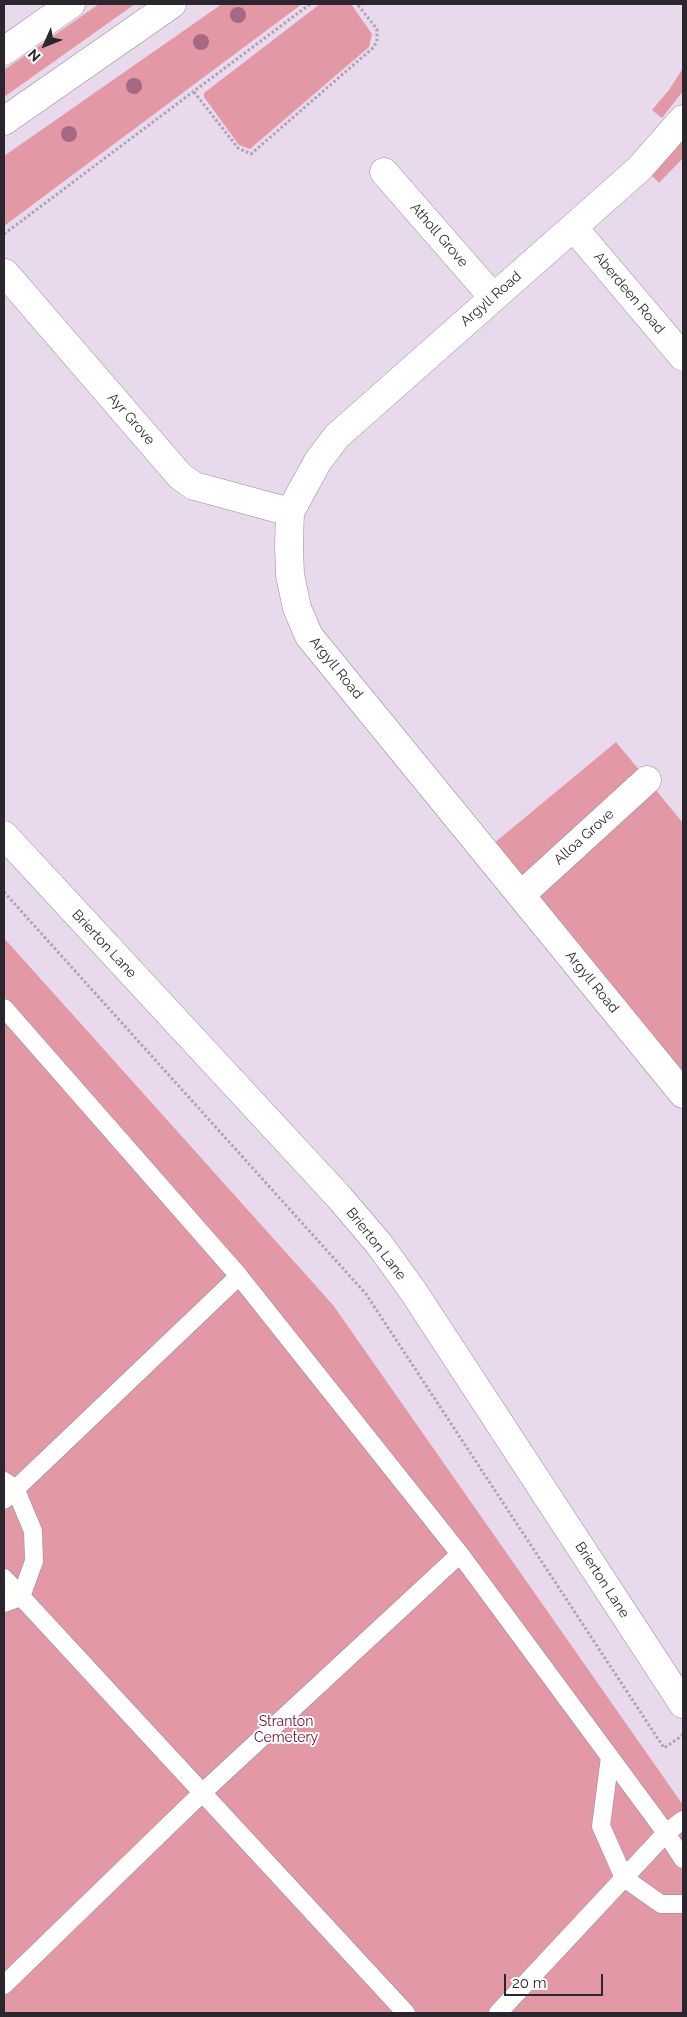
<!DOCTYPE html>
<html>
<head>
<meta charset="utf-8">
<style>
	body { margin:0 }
	#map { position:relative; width:687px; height:2017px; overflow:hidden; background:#e9d9ec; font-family:Raleway,sans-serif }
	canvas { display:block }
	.frame { position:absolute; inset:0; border:5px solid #2b262d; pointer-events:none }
	.north { position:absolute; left:20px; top:20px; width:50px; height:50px; -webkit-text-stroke:4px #fff; paint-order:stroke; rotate:226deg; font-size:14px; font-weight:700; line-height:20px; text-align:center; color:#2b262d }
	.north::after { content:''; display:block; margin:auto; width:18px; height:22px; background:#2b262d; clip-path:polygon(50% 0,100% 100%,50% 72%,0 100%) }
	.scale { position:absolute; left:504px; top:1974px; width:99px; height:22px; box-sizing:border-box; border:2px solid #2b262d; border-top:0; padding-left:6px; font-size:15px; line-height:18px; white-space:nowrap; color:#2b262d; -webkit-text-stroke:4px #fff; paint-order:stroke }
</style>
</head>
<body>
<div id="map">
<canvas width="687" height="2017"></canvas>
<div class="frame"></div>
<div class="north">N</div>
<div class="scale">20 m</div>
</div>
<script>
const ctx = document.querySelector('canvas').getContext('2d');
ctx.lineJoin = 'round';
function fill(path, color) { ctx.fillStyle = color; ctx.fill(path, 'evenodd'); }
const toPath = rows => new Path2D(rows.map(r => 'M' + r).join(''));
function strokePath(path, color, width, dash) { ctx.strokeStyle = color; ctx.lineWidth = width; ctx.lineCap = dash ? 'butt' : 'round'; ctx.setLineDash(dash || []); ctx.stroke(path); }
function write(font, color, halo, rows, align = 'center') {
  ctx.font = font + ' Raleway,sans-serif'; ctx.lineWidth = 4; ctx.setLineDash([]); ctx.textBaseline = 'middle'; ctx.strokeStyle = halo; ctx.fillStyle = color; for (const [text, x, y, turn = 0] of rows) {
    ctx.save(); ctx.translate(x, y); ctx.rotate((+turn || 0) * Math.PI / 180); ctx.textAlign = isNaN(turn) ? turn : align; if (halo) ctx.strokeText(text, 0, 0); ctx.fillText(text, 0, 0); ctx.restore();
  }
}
fill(toPath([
	[99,4,135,4,4,97,4,70],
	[222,4,302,4,4,226,4,156],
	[320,4,351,4,372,34,369,47,250,149,239,145,204,97,204,93],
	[683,68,683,91,662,118,652,110,669,90],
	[683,138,683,158,659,183,650,174],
	[616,742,683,823,683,1086,487,849],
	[4,938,333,1305,683,1805,683,2013,4,2013]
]), '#e299a5');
const lane = toPath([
	[4,1008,239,1276,460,1554,666,1833,683,1859],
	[4,1481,15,1488,33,1531,34,1561,21,1597,4,1603],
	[4,1500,239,1276],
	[4,1578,406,2013],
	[610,1757,601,1826,624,1878,661,1904,683,1904],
	[4,1985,202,1793,460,1554],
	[498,2013,666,1833,683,1820]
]);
const street = toPath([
	[683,119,639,169,337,436,318,461,290,512,289,546,290,575,297,608,309,636,683,1094],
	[384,172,493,297],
	[574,228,683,357],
	[5,273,180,476,194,486,202,488,290,512],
	[521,895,647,780]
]);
const secondary = toPath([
	[4,835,339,1197,379,1244,413,1291,683,1704]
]);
const highway = toPath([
	[4,51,71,4],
	[4,121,172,4]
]);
strokePath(lane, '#968899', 19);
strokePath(street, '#968899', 29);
strokePath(secondary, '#968899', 29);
strokePath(highway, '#968899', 29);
strokePath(toPath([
	[194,92,238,148,251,154,374,47,377,40,377,29,357,4],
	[4,234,310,4],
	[4,892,366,1294,664,1748,683,1735]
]), '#aea2b1', 3, [2.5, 2.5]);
strokePath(lane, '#fff', 18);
strokePath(street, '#fff', 28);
strokePath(secondary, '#fff', 28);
strokePath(highway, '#fff', 28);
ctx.fillStyle = '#a56983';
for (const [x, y] of [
	[238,15],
	[201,42],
	[134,86],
	[69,134]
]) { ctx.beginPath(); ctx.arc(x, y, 8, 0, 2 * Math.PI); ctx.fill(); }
write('14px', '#2b262d', '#fff', [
	["Atholl Grove",439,235,49],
	["Aberdeen Road",629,293,50],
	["Argyll Road",491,299,-41],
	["Ayr Grove",131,419,49],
	["Argyll Road",336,668,51],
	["Alloa Grove",584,837,-42],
	["Brierton Lane",104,944,47],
	["Argyll Road",592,982,51],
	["Brierton Lane",376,1244,52],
	["Brierton Lane",602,1580,57]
]);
write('14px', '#6e0d2d', '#fff', [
	["Stranton",286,1722],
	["Cemetery",286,1738]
]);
</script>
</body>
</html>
